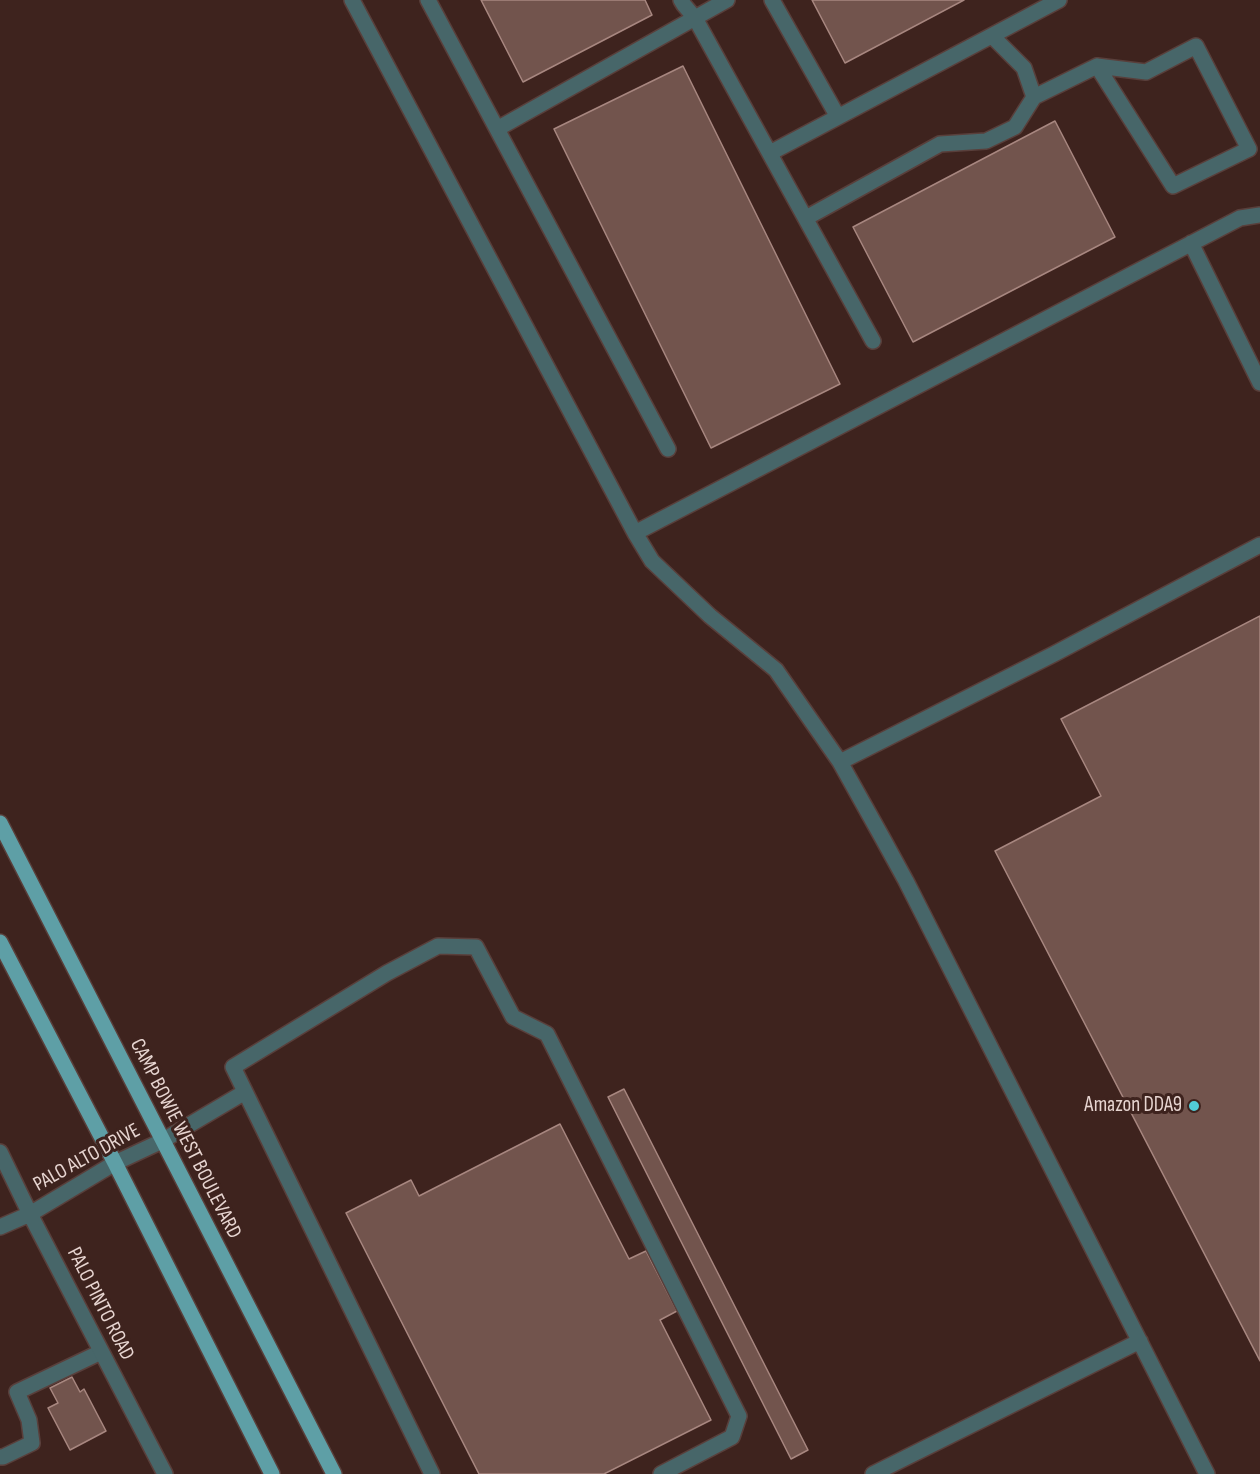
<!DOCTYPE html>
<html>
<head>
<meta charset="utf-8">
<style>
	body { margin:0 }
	canvas { display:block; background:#3e231e }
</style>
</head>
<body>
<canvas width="1260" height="1474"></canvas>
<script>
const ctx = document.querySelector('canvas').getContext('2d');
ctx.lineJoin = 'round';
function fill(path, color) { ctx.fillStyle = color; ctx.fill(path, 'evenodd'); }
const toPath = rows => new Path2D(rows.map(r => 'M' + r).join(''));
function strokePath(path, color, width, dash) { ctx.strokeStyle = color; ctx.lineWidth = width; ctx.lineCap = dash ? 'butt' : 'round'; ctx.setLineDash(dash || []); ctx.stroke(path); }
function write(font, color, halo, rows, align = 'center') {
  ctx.font = font + ' "Sofia Sans Condensed",sans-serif'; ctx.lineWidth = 6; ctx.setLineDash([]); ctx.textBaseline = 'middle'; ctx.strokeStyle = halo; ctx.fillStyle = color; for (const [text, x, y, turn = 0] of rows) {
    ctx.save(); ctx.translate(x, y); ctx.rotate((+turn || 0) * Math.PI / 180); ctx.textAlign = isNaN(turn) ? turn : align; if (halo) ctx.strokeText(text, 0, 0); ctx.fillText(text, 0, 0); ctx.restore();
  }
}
const building = toPath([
	[481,0,645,0,652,15,523,82,481,0],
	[812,0,964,0,845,63,812,0],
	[683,66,840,384,711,448,554,129,683,66],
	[1055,121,1115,237,913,342,853,227,1055,121],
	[1260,616,1260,1361,995,851,1101,796,1061,719,1260,616],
	[624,1089,808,1450,791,1459,608,1097,624,1089],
	[560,1124,629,1259,646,1251,677,1311,660,1320,711,1420,604,1474,479,1474,346,1213,411,1180,419,1196,560,1124],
	[72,1377,80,1392,84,1389,106,1431,70,1450,48,1408,58,1403,50,1388,72,1377]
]);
fill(building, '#72544d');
strokePath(building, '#a88780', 1.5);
const service = toPath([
	[352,0,635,533,652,561,710,616,776,670,840,762,883,839,906,881,1207,1474],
	[428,0,668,449],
	[681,0,684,5,695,18,873,341],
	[772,0,838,117],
	[1034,97,1097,66,1146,72,1196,46,1249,149,1173,186,1097,66],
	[497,129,727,0],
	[770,153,1059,0],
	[806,218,940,144,986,141,1015,127,1034,97,1024,68,992,36],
	[1191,243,1260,383],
	[635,533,1240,218,1260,215],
	[840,762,1054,654,1260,545],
	[162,1141,245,1092],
	[0,1457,3,1457,32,1443,29,1420,17,1392,101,1352],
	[432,1474,233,1067,387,973,438,946,476,947,513,1017,547,1034,739,1416,732,1437,661,1474],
	[873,1474,1140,1341]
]);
const minor = toPath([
	[0,1152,30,1214,165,1474],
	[0,1227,30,1214,115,1163,162,1141]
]);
const primary = toPath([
	[0,823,334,1474],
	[0,942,115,1163,272,1474]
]);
strokePath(service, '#593f3b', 18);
strokePath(minor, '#593f3b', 18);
strokePath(primary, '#593f3b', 18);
strokePath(service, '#476669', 15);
strokePath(minor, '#476669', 15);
strokePath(primary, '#5e9fa6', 15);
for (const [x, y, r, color] of [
	[1194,1106,6,"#52cbd7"]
]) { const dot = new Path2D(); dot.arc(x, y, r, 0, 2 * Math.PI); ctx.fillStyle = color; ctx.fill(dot); strokePath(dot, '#3e231e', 2); }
write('21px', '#e7d5d1', '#3e231e', [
	["Amazon DDA9",1182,1106]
], 'right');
write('21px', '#e7d5d1', '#3e231e', [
	["CAMP BOWIE WEST BOULEVARD",185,1139,63],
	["PALO ALTO DRIVE",87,1158,-29],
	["PALO PINTO ROAD",100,1304,63]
]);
</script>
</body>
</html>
